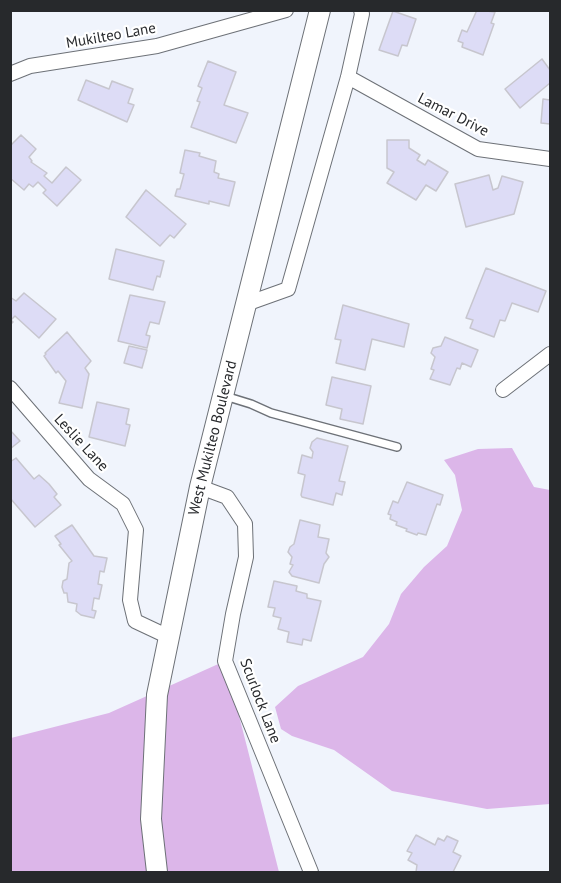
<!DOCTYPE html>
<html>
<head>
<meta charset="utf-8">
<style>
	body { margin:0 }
	#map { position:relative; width:561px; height:883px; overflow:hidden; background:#f0f4fc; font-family:"PT Sans",sans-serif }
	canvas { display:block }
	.frame { position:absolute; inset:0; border:12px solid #27292c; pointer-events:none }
</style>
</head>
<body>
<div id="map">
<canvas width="561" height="883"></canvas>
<div class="frame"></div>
</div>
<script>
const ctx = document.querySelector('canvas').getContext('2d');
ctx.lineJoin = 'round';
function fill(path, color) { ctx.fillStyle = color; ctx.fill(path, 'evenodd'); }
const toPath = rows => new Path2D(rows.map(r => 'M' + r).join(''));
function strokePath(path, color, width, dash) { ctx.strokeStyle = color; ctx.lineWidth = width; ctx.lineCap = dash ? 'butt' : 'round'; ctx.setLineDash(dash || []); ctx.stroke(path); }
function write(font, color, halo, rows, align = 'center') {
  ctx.font = font + ' "PT Sans",sans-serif'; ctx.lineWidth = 4.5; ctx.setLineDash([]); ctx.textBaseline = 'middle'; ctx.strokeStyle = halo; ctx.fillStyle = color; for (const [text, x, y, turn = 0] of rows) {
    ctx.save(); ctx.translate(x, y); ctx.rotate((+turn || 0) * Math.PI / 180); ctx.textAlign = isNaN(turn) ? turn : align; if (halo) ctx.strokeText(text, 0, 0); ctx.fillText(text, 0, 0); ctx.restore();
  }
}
fill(toPath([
	[512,448,534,487,550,490,550,804,487,809,392,791,334,750,292,736,281,729,275,707,298,686,363,657,389,624,401,594,424,567,447,546,462,510,455,475,444,460,478,449],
	[225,661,279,872,11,872,11,738,109,713]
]), '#dcb6e9');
const building = toPath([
	[477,10,495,12,491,23,494,24,483,55,462,47,463,43,458,41,462,30,467,32,477,10],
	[393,11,416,19,407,46,402,45,398,56,379,50,393,11],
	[542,59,550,70,550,83,520,108,505,89,542,59],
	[208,61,236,72,224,105,248,113,236,143,191,127,200,102,197,101,202,88,198,86,208,61],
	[86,80,109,89,112,81,133,89,128,103,134,105,127,122,78,100,86,80],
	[543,99,550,100,550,128,550,124,541,123,543,99],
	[21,135,36,149,29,157,32,161,31,162,47,173,44,176,52,183,66,167,81,180,57,206,43,193,46,190,38,182,33,187,29,184,24,190,10,178,10,146,21,135],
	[387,140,409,140,409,148,420,155,417,160,425,165,428,160,448,172,436,191,426,185,416,200,387,183,394,172,387,168,387,140],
	[185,150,200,153,199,156,216,161,214,172,219,174,218,178,235,182,229,206,209,201,209,204,175,196,177,189,180,189,184,174,180,173,185,150],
	[489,175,493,190,498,188,502,176,523,182,514,214,466,227,455,184,489,175],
	[146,190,186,224,174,238,170,235,160,246,126,217,146,190],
	[116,249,164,261,160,277,157,276,153,290,109,279,116,249],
	[486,268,546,291,538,312,512,303,505,321,500,320,494,337,470,328,473,320,466,318,486,268],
	[24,293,56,319,39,338,15,316,11,320,13,322,10,325,10,297,16,301,24,293],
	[130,295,165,302,159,324,150,322,146,335,150,336,147,348,118,341,130,295],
	[343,305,409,324,404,347,372,339,365,370,336,363,341,340,335,339,343,305],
	[67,332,91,361,85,368,89,374,82,408,59,403,66,381,58,371,56,373,44,356,46,354,45,353,67,332],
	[445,337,478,350,471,367,462,363,460,369,457,368,450,385,430,379,434,370,431,369,435,357,431,353,433,348,441,346,445,337],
	[129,346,147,350,142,368,124,363,129,346],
	[332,377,371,386,363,424,340,419,342,409,326,405,332,377],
	[97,402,129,409,126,424,130,425,125,446,89,437,97,402],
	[10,430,20,441,10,449,10,430],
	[317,438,348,446,339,481,345,482,342,495,336,493,333,505,302,497,301,495,305,475,298,473,302,455,312,458,313,452,310,448,312,442,317,438],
	[16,458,34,479,39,475,49,484,57,494,54,497,61,505,35,527,10,498,10,462,16,458],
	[407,482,443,495,440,505,437,504,426,535,418,533,417,535,406,531,407,529,396,525,397,522,390,519,391,515,388,514,393,501,398,503,407,482],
	[300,520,320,525,318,537,329,539,326,553,329,557,324,564,319,583,292,576,289,572,293,565,290,564,292,557,288,552,290,547,294,544,300,520],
	[72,525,94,556,107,558,104,572,100,571,98,584,102,585,99,599,94,598,92,610,96,611,94,618,81,615,76,611,77,604,68,602,67,593,64,593,62,587,63,581,67,579,69,563,72,561,59,545,61,544,55,536,72,525],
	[274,581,297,586,296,591,307,594,307,598,321,601,311,641,303,639,302,645,287,642,289,632,278,629,281,618,273,616,275,608,268,607,274,581],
	[416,835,435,845,438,838,444,841,447,836,458,841,453,852,461,856,453,872,416,872,417,865,408,860,412,853,407,851,416,835]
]);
fill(building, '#dddcf6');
strokePath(building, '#c7c6ce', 1.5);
const service = toPath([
	[225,396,251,404,271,413,397,447]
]);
const minor = toPath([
	[10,74,30,66,157,46,286,10],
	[348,77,478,149,550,159],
	[246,304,288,289,348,77,362,14,361,10],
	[10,388,89,479,123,504,136,530,130,600,135,621,169,637],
	[503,390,550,354],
	[200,487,227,497,245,524,246,557,233,614,225,661,311,872]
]);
const secondary = toPath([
	[157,872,151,819,157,695,200,487,320,10]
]);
strokePath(service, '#6d7177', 10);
strokePath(minor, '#6d7177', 16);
strokePath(secondary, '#6d7177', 22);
strokePath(service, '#fff', 7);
strokePath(minor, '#fff', 14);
strokePath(secondary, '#fff', 20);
write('15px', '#27292c', '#fff', [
	["Mukilteo Lane",111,36,-10],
	["Lamar Drive",453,115,27],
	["West Mukilteo Boulevard",213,438,-76],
	["Leslie Lane",81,443,47],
	["Scurlock Lane",260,701,69]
]);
</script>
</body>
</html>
